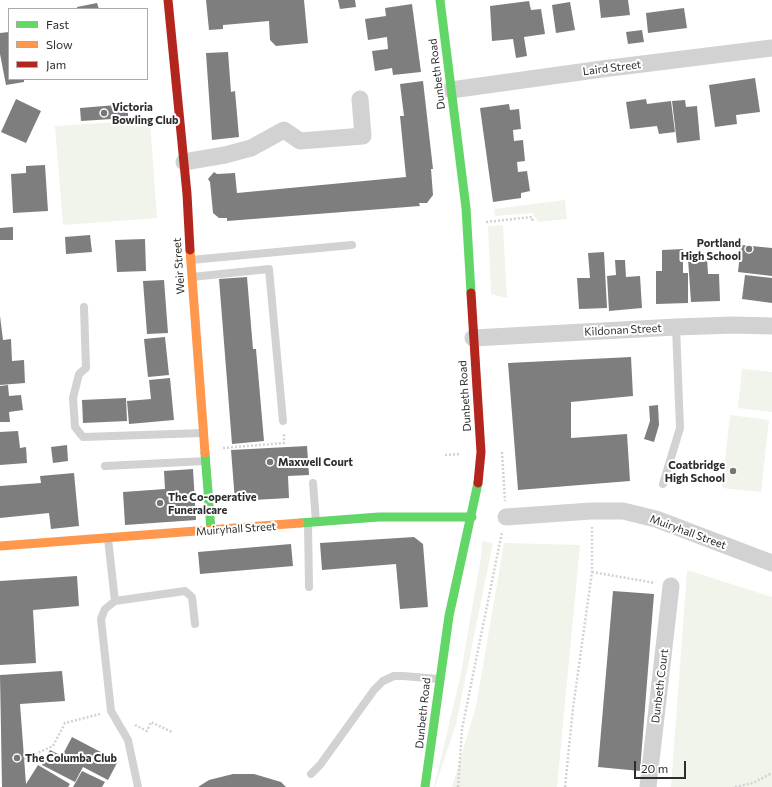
<!DOCTYPE html>
<html>
<head>
<meta charset="utf-8">
<style>
	body { margin:0 }
	#map { position:relative; width:772px; height:787px; overflow:hidden; background:#fff; font-family:Commissioner,sans-serif }
	canvas { display:block }
	.legend { position:absolute; left:8px; top:8px; width:140px; height:72px; box-sizing:border-box; background:#fff; border:1px solid #ababab; margin:0; padding:5px 7px; list-style:none; font-size:12px; color:#2d2d2d }
	.legend li { display:flex; align-items:center; gap:8px; height:20px }
	.legend b { width:20px; border:1px solid #ababab }
	.scale { position:absolute; left:634px; top:761px; width:52px; height:18px; box-sizing:border-box; border:2px solid #2d2d2d; border-top:0; padding-left:5px; font-size:12px; line-height:14px; white-space:nowrap; color:#2d2d2d; -webkit-text-stroke:3px #fff; paint-order:stroke }
</style>
</head>
<body>
<div id="map">
<canvas width="772" height="787"></canvas>
<ul class="legend">
<li><b style="height:5px;background:#63d668"></b>Fast</li>
<li><b style="height:5px;background:#ff974d"></b>Slow</li>
<li><b style="height:5px;background:#b3261e"></b>Jam</li>
</ul>
<div class="scale">20 m</div>
</div>
<script>
const ctx = document.querySelector('canvas').getContext('2d');
ctx.lineJoin = 'round';
function fill(path, color) { ctx.fillStyle = color; ctx.fill(path, 'evenodd'); }
const toPath = rows => new Path2D(rows.map(r => 'M' + r).join(''));
function strokePath(path, color, width, dash) { ctx.strokeStyle = color; ctx.lineWidth = width; ctx.lineCap = dash ? 'butt' : 'round'; ctx.setLineDash(dash || []); ctx.stroke(path); }
function write(font, color, halo, rows, align = 'center') {
  ctx.font = font + ' Commissioner,sans-serif'; ctx.lineWidth = 4; ctx.setLineDash([]); ctx.textBaseline = 'middle'; ctx.strokeStyle = halo; ctx.fillStyle = color; for (const [text, x, y, turn = 0] of rows) {
    ctx.save(); ctx.translate(x, y); ctx.rotate((+turn || 0) * Math.PI / 180); ctx.textAlign = isNaN(turn) ? turn : align; if (halo) ctx.strokeText(text, 0, 0); ctx.fillText(text, 0, 0); ctx.restore();
  }
}
fill(toPath([
	[150,120,157,218,63,225,55,126],
	[565,200,567,219,538,222,533,213,495,216,494,209],
	[503,225,507,298,491,294,488,226],
	[742,369,772,372,772,412,738,408],
	[730,415,769,420,761,492,722,488],
	[482,541,493,543,456,724,435,787,434,787,460,678,481,557],
	[504,543,580,545,557,787,452,787,476,706],
	[687,570,772,597,772,787,671,787]
]), '#f0f4ea');
fill(toPath([
	[206,0,304,0,308,43,276,46,270,40,269,21,223,25,223,29,209,30],
	[338,0,355,0,356,7,340,9],
	[599,0,628,0,630,15,601,18],
	[529,1,531,10,541,9,545,34,524,37,527,56,516,58,513,39,492,41,490,6],
	[570,2,575,30,556,33,552,5],
	[97,3,99,9,77,9,77,7],
	[412,4,421,72,393,75,392,68,375,71,372,51,388,49,387,37,368,40,365,19,386,16,385,8],
	[684,8,687,28,648,33,646,13],
	[642,30,644,42,628,44,626,32],
	[9,32,9,79,24,79,24,82,6,85,0,54,0,33],
	[228,52,231,92,235,91,239,137,212,140,206,53],
	[755,78,760,112,736,115,737,124,715,127,709,85],
	[423,81,433,169,431,169,433,195,427,203,419,203,420,206,227,221,227,218,219,218,213,213,210,182,208,179,214,172,217,174,235,173,237,193,406,177,400,116,404,116,400,84],
	[16,99,41,111,26,143,1,132],
	[646,99,647,104,671,101,675,132,659,134,657,126,630,129,626,102],
	[685,100,686,107,697,106,700,140,677,143,672,101],
	[128,104,128,118,81,121,80,108],
	[509,104,510,110,519,109,521,129,513,130,514,141,523,140,525,161,517,162,518,172,527,171,530,191,521,193,521,198,493,202,480,108],
	[45,165,48,211,13,213,11,174,26,173,26,166],
	[13,227,13,240,0,240,0,228],
	[90,235,92,252,66,254,65,237],
	[145,239,146,271,117,272,115,240],
	[741,245,772,248,772,276,738,272],
	[683,249,683,273,688,273,688,303,656,304,656,271,662,271,662,250],
	[604,252,607,308,579,309,577,278,590,278,588,253],
	[707,258,708,274,719,274,720,301,691,302,688,259],
	[615,260,625,260,626,277,640,276,642,308,609,311,607,276,616,275],
	[745,275,772,278,772,303,742,299],
	[247,277,253,349,256,349,264,441,232,444,219,279],
	[164,280,168,333,147,334,143,281],
	[0,316,3,340,11,339,12,361,24,360,25,383,0,385],
	[165,337,169,375,148,377,144,339],
	[631,357,633,396,571,402,571,438,627,434,630,481,518,490,508,363],
	[170,378,174,420,129,424,127,401,151,399,149,380],
	[8,385,9,396,21,395,23,410,9,412,10,422,0,422,0,386],
	[126,398,127,421,83,423,82,400],
	[658,405,659,425,654,442,644,439,650,421,649,406],
	[18,431,20,448,26,447,27,463,0,465,0,432],
	[67,445,68,461,53,463,51,447],
	[307,446,309,475,288,476,289,498,235,501,231,450],
	[193,469,196,520,125,525,123,492,165,489,164,471],
	[74,473,79,526,51,529,49,513,0,518,0,486,41,483,40,476],
	[414,537,423,544,428,607,400,609,396,564,322,570,320,543],
	[291,544,293,566,200,574,198,552],
	[77,576,79,606,33,610,36,663,0,665,0,581],
	[613,591,654,594,640,771,598,767],
	[62,671,65,701,20,704,26,784,38,765,70,784,68,787,2,787,0,675],
	[72,737,118,761,108,780,83,767,75,782,42,765,50,750,62,756],
	[82,771,105,782,102,787,73,787],
	[233,774,254,774,281,782,286,787,198,787,209,780]
]), '#7e7e7e');
strokePath(toPath([
	[486,222,532,217,533,222],
	[223,448,284,443,284,433],
	[502,452,505,501],
	[445,455,461,454],
	[592,572,655,583],
	[135,725,147,731,151,722,172,732],
	[24,759,53,746,65,723,100,714],
	[458,787,462,729,502,532],
	[565,787,573,708,592,572,592,527],
	[735,787,753,783,772,773]
]), '#d2d2d2', 2.5, [2, 2]);
strokePath(toPath([
	[191,260,352,245],
	[192,277,269,269,283,421],
	[84,307,86,368,79,374,73,398,75,427,83,437,203,433],
	[105,466,206,461],
	[313,483,316,522],
	[663,484,680,428,676,327],
	[308,523,309,587],
	[108,539,115,601,105,609,101,619,111,711,128,740,138,787],
	[115,601,185,591,192,597,195,624],
	[311,774,320,765,374,690,383,681,394,676,403,676,439,679]
]), '#d2d2d2', 8);
strokePath(toPath([
	[451,90,602,69,772,48],
	[184,162,225,155,251,148,284,130,300,141,363,136,360,99],
	[473,338,676,327,734,325,772,326],
	[506,517,591,511,623,511,656,519,772,563],
	[648,787,671,586]
]), '#d2d2d2', 17);
strokePath(toPath([
	[440,0,466,208,471,293],
	[205,453,211,530],
	[300,523,379,517,472,517],
	[425,787,449,616,478,483]
]), '#63d668', 9);
strokePath(toPath([
	[190,250,205,453],
	[0,546,300,523]
]), '#ff974d', 9);
strokePath(toPath([
	[168,0,187,194,190,250],
	[471,293,481,452,478,483]
]), '#b3261e', 9);
for (const [x, y, r, color] of [
	[104,113,4,"#767676"],
	[749,249,4,"#767676"],
	[270,462,4,"#767676"],
	[733,471,4,"#767676"],
	[160,503,4,"#767676"],
	[17,758,4,"#767676"]
]) { const dot = new Path2D(); dot.arc(x, y, r, 0, 2 * Math.PI); ctx.fillStyle = color; ctx.fill(dot); strokePath(dot, '#fff', 1.5); }
write('11px', '#2d2d2d', '#fff', [
	["Laird Street",612,68,-7],
	["Dunbeth Road",437,74,-97],
	["Weir Street",179,266,-94],
	["Kildonan Street",623,330,-3],
	["Dunbeth Road",465,396,-94],
	["Muiryhall Street",236,529,-4],
	["Muiryhall Street",688,532,20],
	["Dunbeth Court",660,686,-83],
	["Dunbeth Road",423,713,-84]
]);
write('bold 11px', '#2d2d2d', '#fff', [
	["Victoria",112,107],
	["Bowling Club",112,120],
	["Portland",741,243,"right"],
	["High School",741,256,"right"],
	["Maxwell Court",278,462],
	["Coatbridge",725,465,"right"],
	["High School",725,478,"right"],
	["The Co-operative",168,497],
	["Funeralcare",168,510],
	["The Columba Club",25,758]
], 'left');
</script>
</body>
</html>
